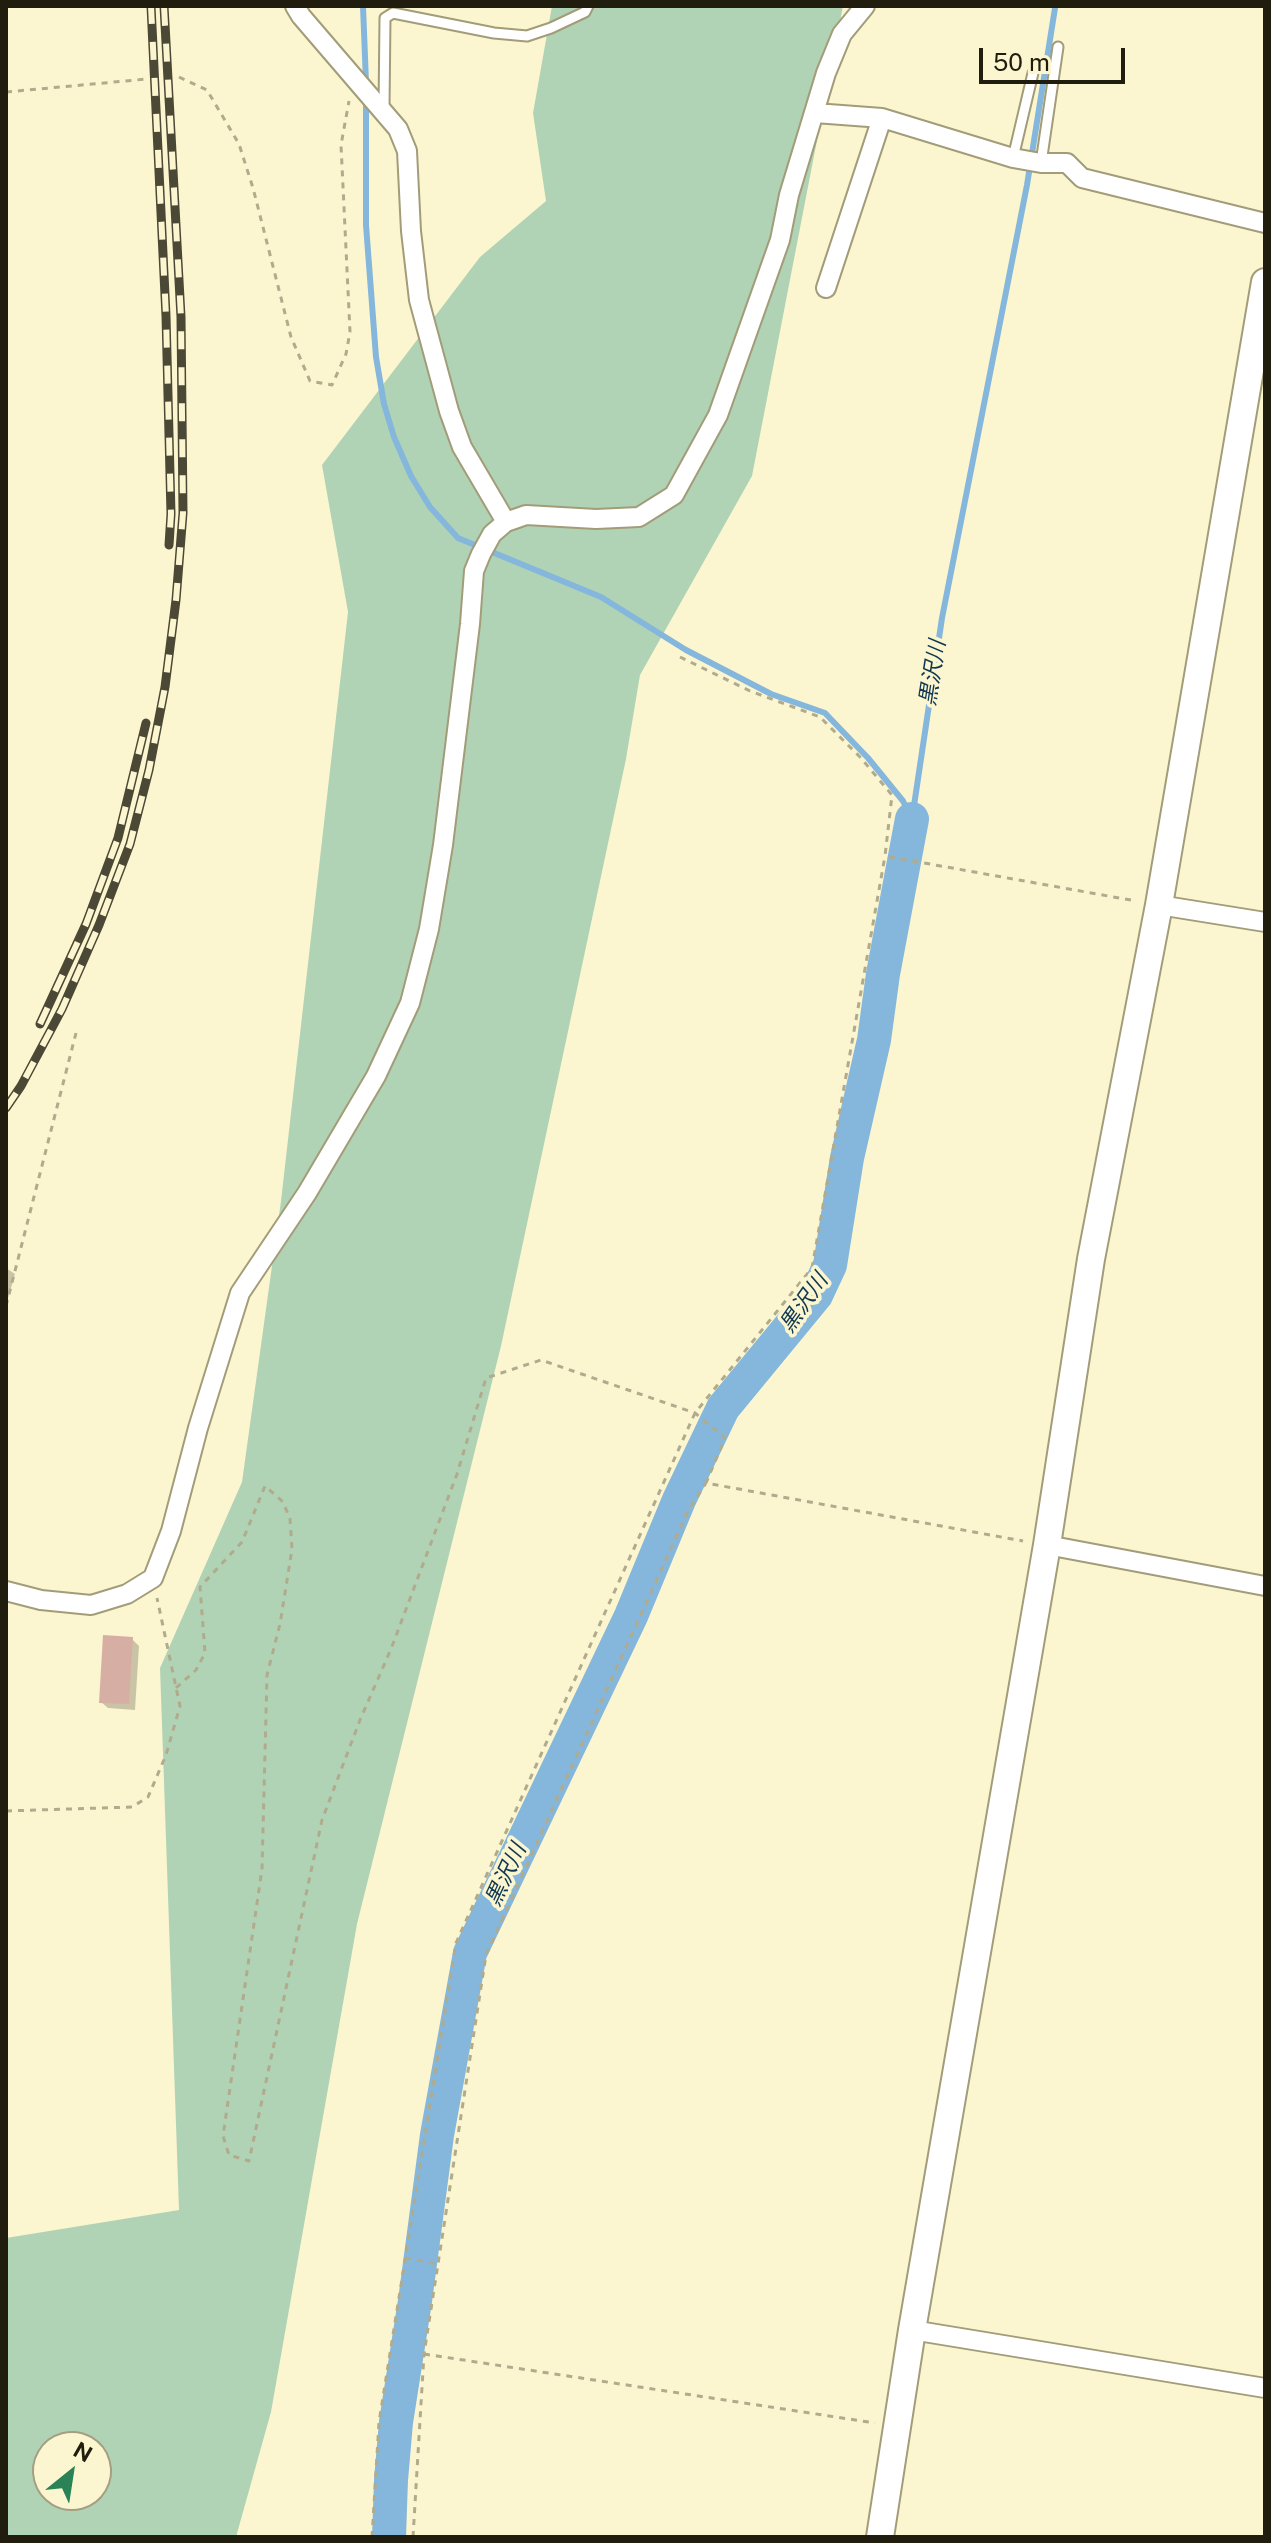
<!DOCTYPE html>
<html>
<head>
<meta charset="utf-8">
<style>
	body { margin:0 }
	#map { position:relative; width:1271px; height:2543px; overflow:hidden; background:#fcf6d0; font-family:"Public Sans",sans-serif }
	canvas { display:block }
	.frame { position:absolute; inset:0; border:8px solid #201d0f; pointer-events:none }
	.north { position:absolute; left:32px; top:2431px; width:80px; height:80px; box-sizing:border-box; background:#fcf6d0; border:2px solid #a49f83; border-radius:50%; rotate:30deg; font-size:22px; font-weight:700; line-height:32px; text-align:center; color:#201d0f }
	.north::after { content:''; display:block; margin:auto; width:28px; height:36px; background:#2a8257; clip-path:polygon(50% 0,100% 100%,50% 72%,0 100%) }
	.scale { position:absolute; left:979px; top:48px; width:146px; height:36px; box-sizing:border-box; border:4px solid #201d0f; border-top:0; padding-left:10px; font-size:24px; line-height:28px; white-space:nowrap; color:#201d0f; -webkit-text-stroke:6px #fcf6d0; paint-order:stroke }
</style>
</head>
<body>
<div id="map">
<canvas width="1271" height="2543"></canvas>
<div class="frame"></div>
<div class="north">N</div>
<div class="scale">50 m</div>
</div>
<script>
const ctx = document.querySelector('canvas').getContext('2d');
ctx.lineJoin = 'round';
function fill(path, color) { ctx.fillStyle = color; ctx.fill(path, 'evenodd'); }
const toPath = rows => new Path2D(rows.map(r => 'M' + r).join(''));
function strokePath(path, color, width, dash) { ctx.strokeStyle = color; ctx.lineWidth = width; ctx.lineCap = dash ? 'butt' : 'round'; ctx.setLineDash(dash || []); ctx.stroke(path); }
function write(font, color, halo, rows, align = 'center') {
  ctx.font = font + ' "Public Sans","Noto Sans JP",sans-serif'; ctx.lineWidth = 7; ctx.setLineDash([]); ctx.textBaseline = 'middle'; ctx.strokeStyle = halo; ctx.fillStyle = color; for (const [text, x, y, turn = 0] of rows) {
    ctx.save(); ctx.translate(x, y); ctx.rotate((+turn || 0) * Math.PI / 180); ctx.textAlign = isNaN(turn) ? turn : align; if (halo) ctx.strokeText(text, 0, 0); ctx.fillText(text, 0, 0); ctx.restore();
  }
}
fill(toPath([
	[552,6,843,6,752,476,640,675,626,759,501,1346,357,1924,271,2412,236,2537,6,2537,6,2238,179,2210,160,1668,242,1482,281,1201,348,612,322,465,480,257,546,201,533,113],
	[48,2447,96,2447,96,2495,48,2495]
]), '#b1d3b5');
fill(toPath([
	[6,1268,15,1274,6,1305],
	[132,1639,139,1646,135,1710,108,1708,101,1702]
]), '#0003');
strokePath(toPath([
	[363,6,366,82],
	[366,98,366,225,376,357,384,404,394,437,411,476,430,507,458,538,601,597,686,650,771,694,825,713,868,758,903,801,912,819],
	[912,819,942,618,1027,185,1055,8]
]), '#85b7dc', 6);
strokePath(toPath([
	[389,2537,391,2480,396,2422,415,2301,437,2135,470,1953,631,1616,679,1500,723,1408,816,1295,830,1265,847,1158,874,1040,883,974,912,819]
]), '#85b7dc', 34);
fill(toPath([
	[103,1635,133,1637,129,1704,99,1703]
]), '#d6aea3');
const lane = toPath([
	[384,108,385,18,393,13,494,33,527,36,551,28,585,12,588,6],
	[1013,158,1033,73],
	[1041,163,1058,47]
]);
const street = toPath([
	[295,6,301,16,398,129,407,151,411,231,419,300,449,411,462,447,506,522],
	[815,113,882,118,1013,158,1041,163,1067,163,1082,178,1265,223],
	[826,288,882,118],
	[1159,905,1265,922],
	[1047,1545,1265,1586],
	[6,1591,41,1600,91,1605,127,1594,153,1578,171,1531,198,1428,240,1293,307,1193,376,1076,410,1003,429,929,443,845,470,624,474,571,481,554,492,534,506,522,526,515,596,519,639,517,674,495,718,415,780,240,789,195,826,73,842,34,865,6],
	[912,2330,1265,2388]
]);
const secondary = toPath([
	[880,2537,912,2330,1047,1545,1091,1259,1159,905,1265,282]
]);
strokePath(lane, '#a29c79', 13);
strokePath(street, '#a29c79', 22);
strokePath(secondary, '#a29c79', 30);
strokePath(toPath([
	[179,77,207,90,239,144,253,188,291,337,310,381,332,385,346,354,350,332,341,145,349,101],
	[6,92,147,79],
	[680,657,750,691,820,717,860,757,892,795,885,856,1136,901],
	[6,1306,76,1033],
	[176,1688,196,1670,205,1653,200,1587,242,1542,265,1486,283,1502,290,1519,292,1549,280,1624,267,1675,262,1869,223,2136,229,2155,249,2161,322,1820,360,1720,391,1649,457,1474,486,1378,541,1360,695,1413,725,1438,706,1483,1023,1541],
	[6,1811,132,1807,148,1797,166,1755,180,1706,157,1598],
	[405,2258,439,2264],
	[424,2354,875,2423],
	[372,2537,379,2422,456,1943,695,1413,812,1268,885,856],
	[413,2537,424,2354,486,1955,688,1511,706,1483]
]), '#b0ab8d', 3, [6, 6]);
strokePath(lane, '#fff', 9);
strokePath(street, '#fff', 18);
strokePath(secondary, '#fff', 26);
const rail = toPath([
	[151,6,166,316,171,514,169,545],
	[40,1024,86,924,118,838,146,723],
	[6,1108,21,1086,62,1009,99,925,130,844,149,770,165,687,176,600,183,513,181,317,164,6]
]);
strokePath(rail, '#4b4835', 9);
strokePath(rail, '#fcf6d0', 6, [18]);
write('italic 22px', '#103852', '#fcf6d0', [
	["黒沢川",933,673,-81],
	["黒沢川",804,1303,-55],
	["黒沢川",506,1875,-65]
]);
</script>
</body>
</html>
